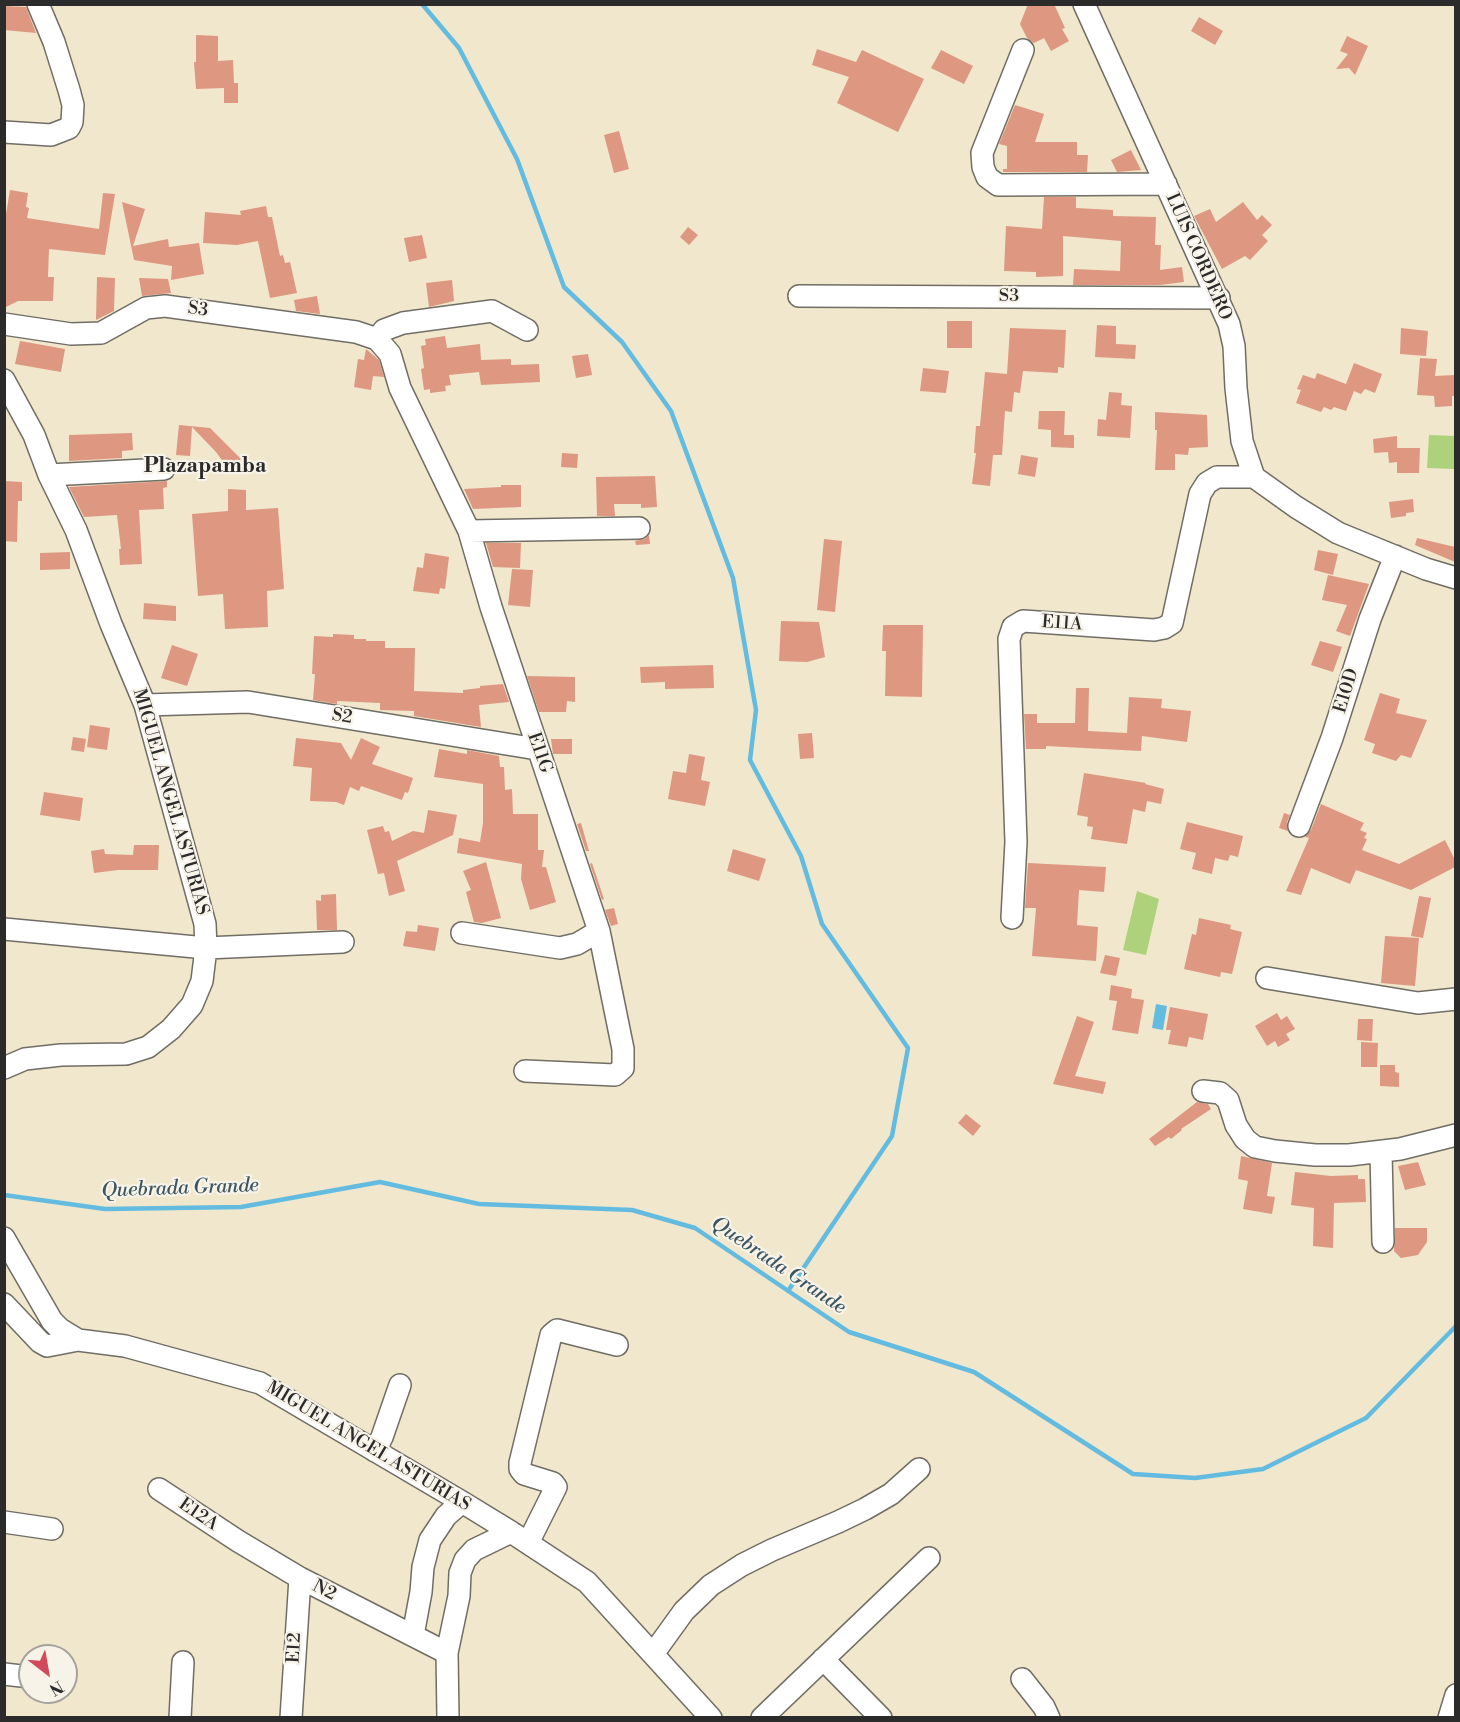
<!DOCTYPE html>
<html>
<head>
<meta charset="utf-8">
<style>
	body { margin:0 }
	#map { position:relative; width:1460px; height:1722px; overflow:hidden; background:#f0e7cd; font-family:"Libre Bodoni",serif }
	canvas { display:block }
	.frame { position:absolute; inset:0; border:6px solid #2b2b2b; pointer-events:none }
	.north { position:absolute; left:18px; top:1644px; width:60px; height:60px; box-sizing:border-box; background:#f7f3e8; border:2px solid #a5a39c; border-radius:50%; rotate:149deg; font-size:16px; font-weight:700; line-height:24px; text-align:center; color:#2b2b2b }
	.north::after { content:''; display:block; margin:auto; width:21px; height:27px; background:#d1495b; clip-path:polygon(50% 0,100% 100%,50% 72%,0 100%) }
</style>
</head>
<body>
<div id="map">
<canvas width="1460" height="1722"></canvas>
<div class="frame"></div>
<div class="north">N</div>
</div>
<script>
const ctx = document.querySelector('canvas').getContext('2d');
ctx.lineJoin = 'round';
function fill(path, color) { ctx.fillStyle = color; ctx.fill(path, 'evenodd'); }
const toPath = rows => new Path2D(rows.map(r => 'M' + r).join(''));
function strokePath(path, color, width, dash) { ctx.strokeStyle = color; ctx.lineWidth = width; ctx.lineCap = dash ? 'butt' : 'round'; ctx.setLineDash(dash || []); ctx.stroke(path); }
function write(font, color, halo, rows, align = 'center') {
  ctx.font = font + ' "Libre Bodoni",serif'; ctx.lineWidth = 4.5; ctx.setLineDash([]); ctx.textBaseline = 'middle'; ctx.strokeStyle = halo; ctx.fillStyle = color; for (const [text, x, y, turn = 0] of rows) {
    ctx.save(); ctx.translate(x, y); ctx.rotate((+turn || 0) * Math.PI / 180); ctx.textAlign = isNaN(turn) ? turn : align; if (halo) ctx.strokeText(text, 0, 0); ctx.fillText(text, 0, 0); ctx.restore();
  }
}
fill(toPath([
	[1429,435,1455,436,1455,469,1427,468],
	[1137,891,1159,899,1146,955,1123,950]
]), '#aed27b');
fill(toPath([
	[1156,1004,1167,1006,1163,1030,1152,1028]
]), '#63bce0');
strokePath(toPath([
	[422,4,459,48,517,159,564,287,622,342,671,411,733,578,756,710,750,760,801,856,822,924,908,1048,892,1136,788,1291],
	[4,1195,105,1209,241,1207,380,1182,479,1204,632,1210,695,1228,849,1332,974,1372,1133,1474,1195,1478,1263,1469,1366,1418,1456,1326]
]), '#63bce0', 4.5);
fill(toPath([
	[1028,4,1054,4,1065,28,1062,29,1069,41,1051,51,1044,38,1034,43,1027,38,1020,24],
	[4,6,26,7,36,33,4,30],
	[1199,17,1223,31,1215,45,1191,31],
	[196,35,218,36,218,61,233,60,234,83,238,83,238,103,224,103,224,88,196,89,194,62,196,62],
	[1347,36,1368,46,1355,75,1349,68,1336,69,1348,54,1340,51],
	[817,49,856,62,862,50,924,79,898,132,837,103,849,77,812,65],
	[941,50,973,66,964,84,931,68],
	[1015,105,1044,114,1035,142,1077,142,1077,155,1088,155,1087,172,1003,172,1003,169,1007,169,1007,146,999,144],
	[619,131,629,169,614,173,604,135],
	[1131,150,1141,170,1117,172,1111,160],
	[10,190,28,193,26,207,29,208,27,218,99,229,103,193,115,194,105,255,49,249,48,277,54,277,53,301,18,301,4,308,4,226],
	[1044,197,1076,197,1076,208,1113,210,1113,216,1156,217,1155,245,1161,245,1160,270,1182,267,1184,282,1160,285,1073,285,1074,269,1120,271,1121,241,1075,237,1063,236,1063,276,1036,277,1036,272,1004,271,1006,226,1042,229],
	[122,202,145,209,133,246,168,239,169,247,199,243,204,274,171,280,172,266,134,260],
	[1243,202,1257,220,1262,215,1272,225,1262,235,1268,241,1250,260,1245,256,1222,269,1194,216,1210,209,1216,222],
	[266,206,268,217,272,217,280,256,283,255,285,263,290,262,297,293,270,298,258,241,237,245,203,243,205,212,241,215,240,211],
	[688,227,698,235,689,245,680,237],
	[422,235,427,258,409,262,404,238],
	[97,277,115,278,114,311,96,320],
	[139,278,168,279,171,293,142,296],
	[452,280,454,301,429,307,426,283],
	[317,296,320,314,296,311,294,300],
	[947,321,972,321,972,348,947,348],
	[1097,325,1116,326,1116,344,1136,345,1135,359,1095,357],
	[1010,328,1066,330,1064,368,1058,367,1058,373,1023,371,1020,393,1014,392,1012,412,1005,411,1002,455,993,455,990,486,972,484,976,453,974,453,976,426,980,426,985,372,1007,374],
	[1401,328,1428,331,1426,356,1400,354],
	[445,336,447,348,480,344,481,360,511,359,511,365,539,364,540,382,481,385,479,372,449,375,451,385,445,386,446,391,430,393,430,389,424,390,421,369,424,368,421,346,426,345,425,339],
	[20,341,65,349,61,372,15,364],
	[366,349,379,360,384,377,373,376,371,390,354,387,358,359,364,360],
	[588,354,592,375,576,378,572,356],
	[1420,358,1437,359,1435,376,1455,375,1455,396,1452,396,1452,406,1435,407,1434,396,1417,395],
	[1354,363,1382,374,1375,393,1365,389,1361,394,1354,391,1346,411,1334,407,1331,410,1324,407,1321,412,1296,403,1301,390,1297,389,1303,375,1315,379,1317,373,1346,384],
	[923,368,949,371,946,393,920,391],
	[1109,392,1122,393,1121,405,1132,406,1130,438,1097,436,1098,419,1106,420],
	[1039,411,1065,411,1064,435,1074,435,1074,448,1051,447,1051,430,1038,429],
	[1155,412,1207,415,1208,447,1189,448,1188,455,1175,454,1175,470,1155,470,1157,430,1155,430],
	[179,425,210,428,241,459,228,468,216,452,192,427,190,456,176,455],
	[132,433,133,450,122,451,122,458,69,461,69,435],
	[1397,436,1397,448,1420,448,1419,473,1397,473,1397,462,1389,463,1388,452,1374,453,1373,439],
	[562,453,578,454,577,468,561,467],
	[1021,455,1038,458,1035,477,1018,474],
	[655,476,657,507,641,508,641,504,614,504,615,516,597,516,596,477],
	[4,481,22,482,22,501,18,501,17,542,4,541],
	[167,481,167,487,163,488,164,509,139,510,142,564,120,565,119,549,121,549,117,515,84,517,69,487],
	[501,485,521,485,521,507,473,509,464,489,501,487],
	[228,489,246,490,246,510,278,508,284,589,267,591,268,627,225,629,223,594,198,596,192,514,228,511],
	[1413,499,1414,512,1406,513,1406,516,1391,518,1389,502],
	[649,535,650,544,636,545,635,541,645,539],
	[1417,538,1455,547,1455,562,1415,545],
	[824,539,842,541,835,612,817,610],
	[486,543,521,543,520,568,493,567],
	[1318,550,1338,554,1333,575,1314,570],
	[70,552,70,569,40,570,40,553],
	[425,553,449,557,445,589,440,588,439,594,413,591,417,567,423,568],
	[512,569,533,570,530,607,508,605],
	[1328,575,1369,584,1350,636,1336,631,1347,605,1322,600],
	[144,603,176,606,176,621,143,619],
	[781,621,819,622,825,657,807,662,779,661],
	[883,625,923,625,922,697,885,696,886,651,882,651],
	[333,634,354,635,354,639,366,639,366,641,385,641,385,648,415,648,414,691,463,693,463,690,480,688,480,686,503,684,509,702,479,705,481,727,414,716,414,711,380,710,380,703,337,701,337,704,313,700,315,674,312,674,314,636,333,637],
	[1320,641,1342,647,1333,672,1311,665],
	[172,645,198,654,187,686,161,678],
	[713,665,714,688,665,689,665,682,641,683,640,667],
	[527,676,575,677,575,702,567,701,566,712,539,712],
	[1076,688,1089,688,1088,731,1127,733,1129,697,1162,699,1161,708,1191,711,1187,742,1142,736,1141,751,1046,746,1046,749,1026,749,1024,714,1037,714,1037,723,1075,723],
	[1380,693,1400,699,1396,713,1427,720,1411,758,1401,755,1396,761,1372,753,1375,744,1364,740],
	[90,725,110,728,107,750,87,747],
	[812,733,814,758,800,759,798,734],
	[73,737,86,739,84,752,71,750],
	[296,738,341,743,351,760,361,738,380,747,372,764,413,778,408,793,405,792,402,800,361,786,359,791,350,787,344,805,336,802,310,801,312,768,293,766],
	[551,739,572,739,572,754,553,754],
	[439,749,467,754,467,750,499,756,500,767,504,767,505,790,512,789,513,814,538,814,538,850,544,850,542,867,546,867,556,902,530,910,521,879,522,864,457,853,459,838,480,842,483,823,483,784,434,777],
	[689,754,705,757,701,780,710,782,705,806,668,799,673,771,686,773],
	[1084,773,1146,783,1145,784,1164,789,1161,804,1147,801,1145,812,1133,809,1127,844,1091,839,1093,827,1087,826,1088,817,1077,815],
	[44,792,83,798,80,821,40,815],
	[1321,804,1364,823,1360,830,1367,833,1364,838,1367,839,1362,850,1399,864,1445,840,1455,860,1455,867,1411,890,1356,870,1350,884,1311,868,1301,895,1286,891,1309,838,1305,837,1311,830],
	[428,810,457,815,453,835,397,861,405,891,389,896,384,873,378,874,367,830,383,826,385,832,389,831,392,841,413,831,424,833],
	[1284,813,1290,815,1287,822,1288,831,1279,828],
	[1187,822,1243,836,1238,857,1230,855,1228,861,1215,858,1212,874,1192,869,1196,853,1180,849],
	[581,823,589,851,586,851,577,824],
	[134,845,159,845,158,870,118,870,94,873,91,851,104,849,105,854,133,855],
	[733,849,766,859,759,881,727,871],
	[486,862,501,918,482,923,474,922,466,892,471,890,463,871],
	[592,863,604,899,602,900,590,864],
	[1028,863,1106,867,1104,892,1079,890,1077,925,1098,927,1096,961,1032,956,1036,908,1025,908],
	[336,894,337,930,317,930,316,900,321,901,321,895],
	[1419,896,1431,898,1423,938,1411,936],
	[614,908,618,924,611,926,605,910],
	[1199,918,1231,925,1230,929,1242,932,1232,974,1221,972,1220,977,1184,969,1192,934,1196,935],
	[418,925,439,928,435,951,403,946,406,931,417,932],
	[1385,936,1419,938,1415,986,1381,983],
	[1105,955,1120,958,1116,976,1100,973],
	[1111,985,1132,989,1131,998,1144,1000,1138,1034,1112,1030,1117,1001,1109,1000],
	[1170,1007,1208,1014,1203,1040,1189,1037,1187,1047,1168,1044,1171,1030,1166,1030],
	[1277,1013,1281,1020,1287,1016,1295,1029,1286,1034,1290,1040,1278,1047,1275,1041,1267,1046,1255,1026],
	[1077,1016,1094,1022,1075,1076,1106,1082,1103,1094,1053,1084],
	[1358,1019,1373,1019,1372,1041,1357,1040],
	[1361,1042,1378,1043,1377,1067,1361,1067],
	[1380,1065,1395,1065,1395,1072,1399,1073,1399,1087,1380,1086],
	[1197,1102,1208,1104,1211,1109,1181,1129,1182,1130,1171,1139,1169,1137,1155,1146,1149,1139],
	[966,1114,981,1126,973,1136,958,1123],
	[1241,1156,1272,1163,1267,1196,1275,1197,1272,1214,1243,1209,1248,1181,1238,1179],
	[1418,1162,1426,1185,1405,1190,1398,1166],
	[1295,1172,1331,1176,1358,1175,1358,1179,1365,1179,1366,1202,1334,1203,1333,1248,1313,1246,1314,1208,1291,1205],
	[1395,1228,1427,1228,1427,1242,1418,1255,1401,1258,1394,1251]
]), '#de9780');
const minor = toPath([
	[1084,4,1229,324,1234,346,1236,388,1242,441,1254,477,1296,507,1338,533,1426,569,1456,578],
	[1023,50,982,153,983,167,987,177,998,185,1166,184],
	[4,132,51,135,69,128,72,122,73,105,69,90,54,42,38,4],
	[799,296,1219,298],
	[4,324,71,334,101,333,146,308,165,306,356,332,377,339,390,354,400,388,469,531,491,607,599,931,623,1049,623,1068,615,1075,525,1071],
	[377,339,384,330,403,323,492,311,527,330],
	[4,380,34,435,49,475,76,530,111,624,145,705,205,924,206,948,202,981,192,1005,171,1029,148,1047,126,1054,61,1055,25,1059,4,1068],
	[49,475,164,469],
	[469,531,639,528],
	[145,705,248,702,537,749],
	[1299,826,1332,738,1370,619,1395,556],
	[1012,918,1016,842,1009,639,1013,627,1023,621,1154,630,1164,628,1172,623,1200,494,1207,483,1217,477,1254,477],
	[4,929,206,948,343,942],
	[462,933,560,948,577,944,599,931],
	[1267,978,1418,1003,1456,999],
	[1203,1091,1220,1093,1228,1100,1236,1125,1245,1139,1255,1147,1275,1151,1315,1155,1349,1155,1400,1149,1456,1135],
	[1381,1152,1383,1242],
	[4,1238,52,1321,60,1329,78,1340,125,1346,260,1383,462,1502,511,1532,587,1582,711,1718],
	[4,1304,40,1342,47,1346,78,1340],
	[375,1451,382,1437,400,1385],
	[159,1489,238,1541,300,1578,447,1653],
	[4,1522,52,1529],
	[528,1543,556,1487,553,1483,524,1474,520,1469,520,1463,551,1335,557,1330,617,1345],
	[413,1635,421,1592,423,1567,430,1540,446,1516,462,1502],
	[653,1654,684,1611,711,1585,742,1565,772,1550,838,1522,865,1509,891,1494,919,1469],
	[823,1659,881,1718],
	[4,1674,30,1677],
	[1022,1679,1044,1707,1049,1718],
	[180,1718,183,1662],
	[291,1718,300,1578],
	[448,1718,447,1653,459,1596,460,1573,465,1560,474,1550,511,1532],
	[762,1718,929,1558],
	[1449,1718,1456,1695]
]);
strokePath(minor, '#706d64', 24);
strokePath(minor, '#fff', 21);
write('18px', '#2b2b2b', '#f7f3e8', [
	["LUIS CORDERO",1198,257,66],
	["S3",1009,297],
	["S3",198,310,8],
	["E11A",1062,624,4],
	["E10D",1347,691,-73],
	["S2",342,717,9],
	["E11G",539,753,71],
	["MIGUEL ANGEL ASTURIAS",170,802,74],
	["MIGUEL ANGEL ASTURIAS",368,1447,31],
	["E12A",198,1515,34],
	["N2",324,1591,27],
	["E12",295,1648,-87]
]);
write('italic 20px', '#3c5661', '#f7f3e8', [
	["Quebrada Grande",180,1189,-2],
	["Quebrada Grande",778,1266,34]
]);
write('bold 21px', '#2b2b2b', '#f7f3e8', [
	["Plazapamba",205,467]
]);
</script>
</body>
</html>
